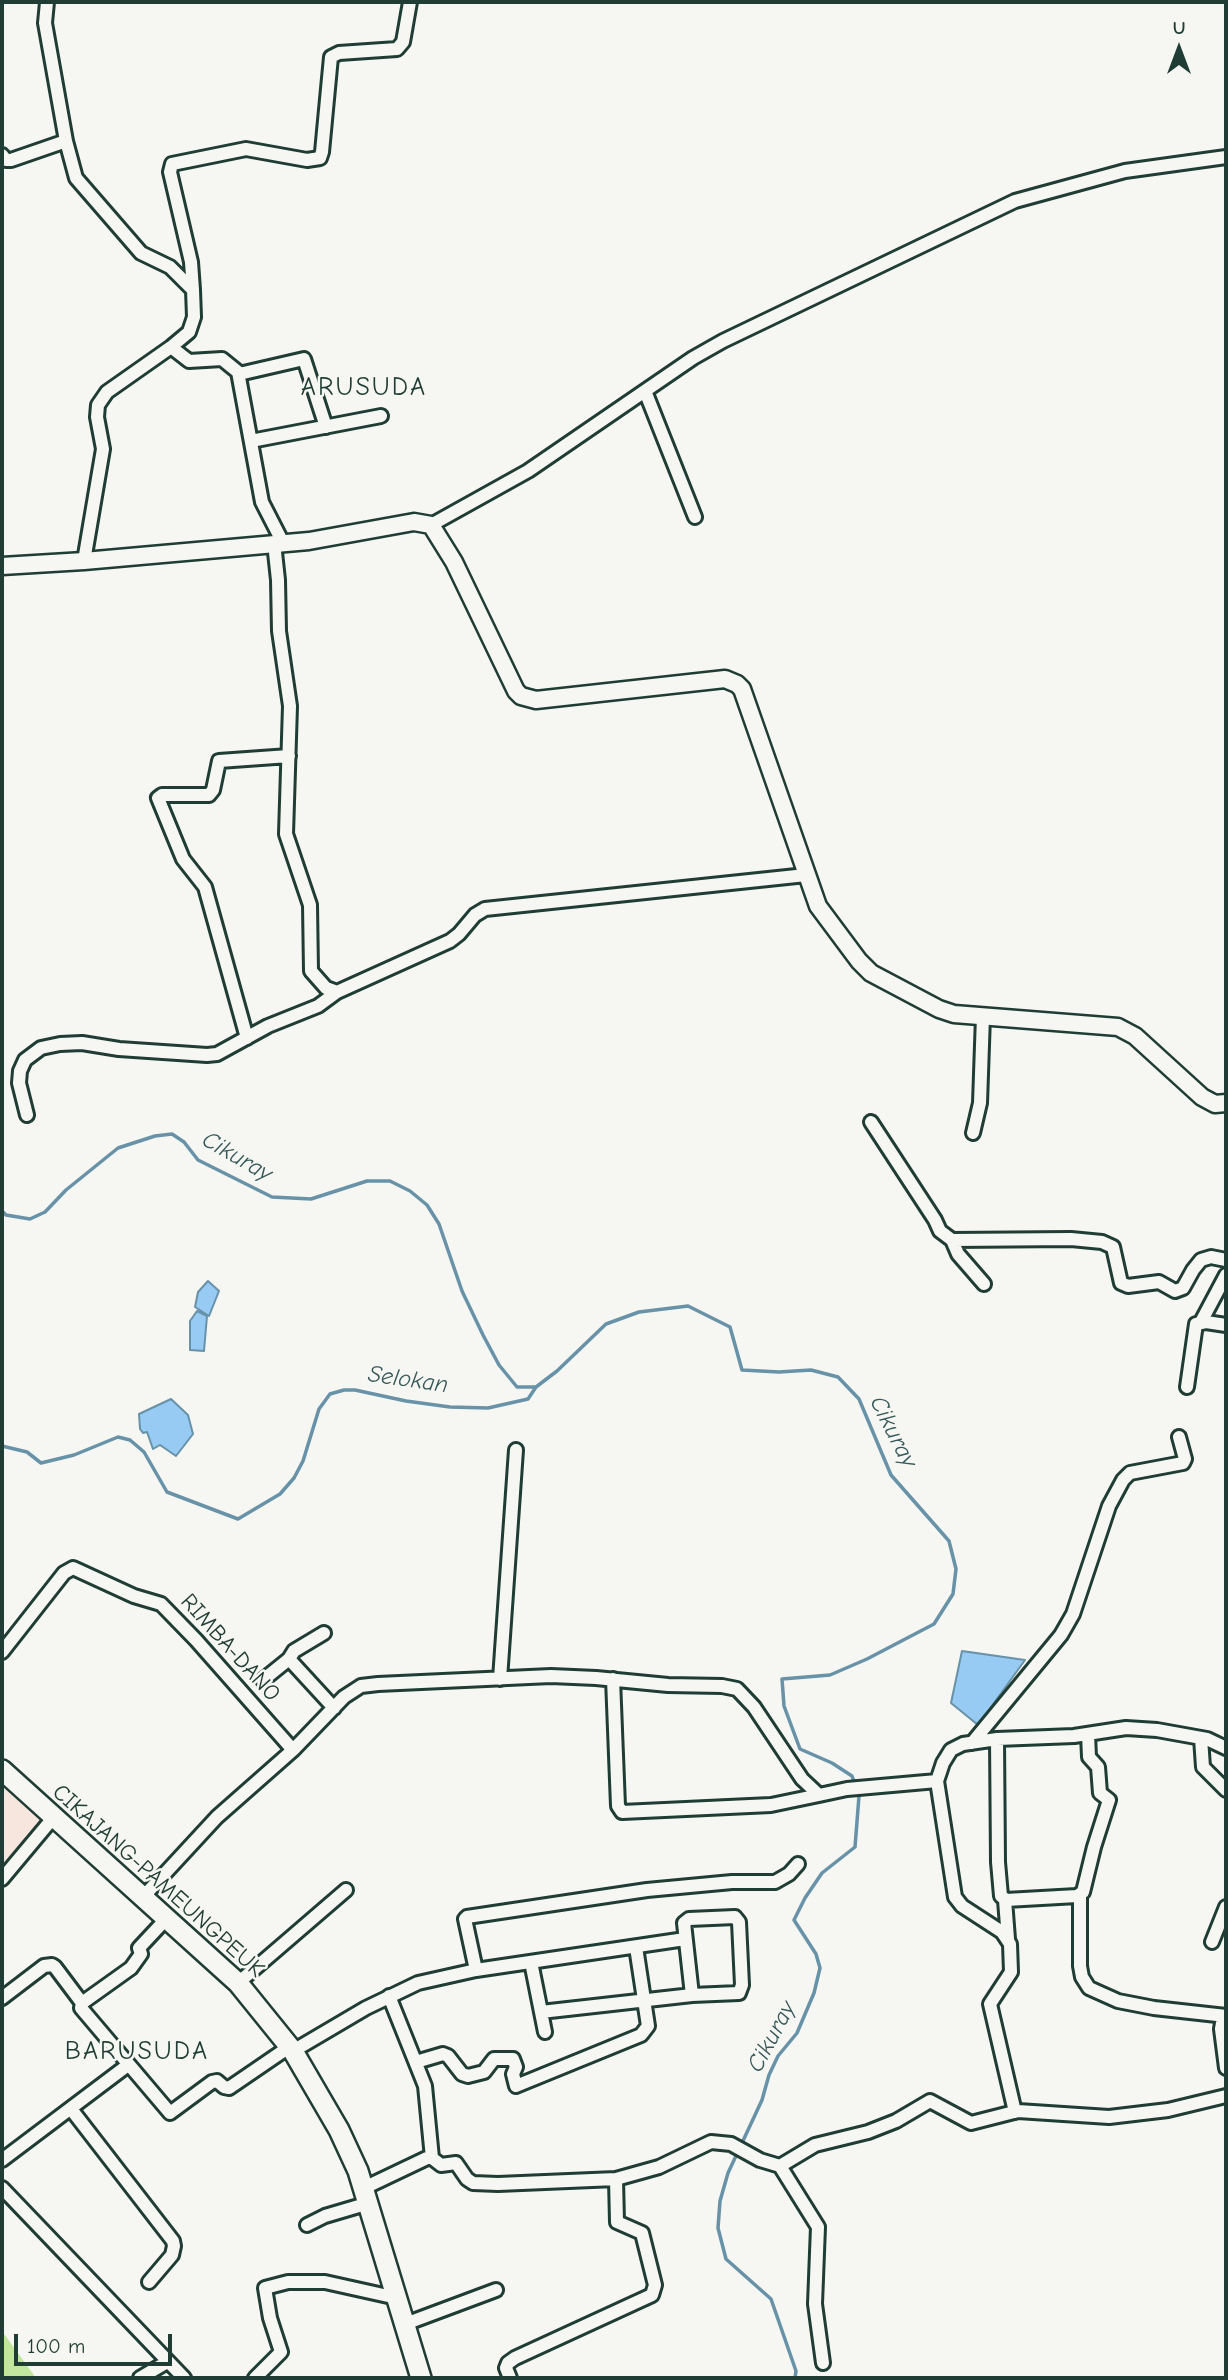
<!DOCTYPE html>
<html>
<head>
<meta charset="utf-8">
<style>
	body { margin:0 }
	#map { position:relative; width:1228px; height:2380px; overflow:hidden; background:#f6f6f2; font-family:"Comic Neue",sans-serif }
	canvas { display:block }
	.frame { position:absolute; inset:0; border:4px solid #1f3d34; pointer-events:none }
	.north { position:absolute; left:1144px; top:14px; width:70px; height:70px; -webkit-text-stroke:5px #f6f6f2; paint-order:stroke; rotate:0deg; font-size:19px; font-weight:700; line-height:28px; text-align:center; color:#1f3d34 }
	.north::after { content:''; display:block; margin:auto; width:24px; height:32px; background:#1f3d34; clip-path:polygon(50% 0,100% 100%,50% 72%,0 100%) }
	.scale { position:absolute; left:14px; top:2334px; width:158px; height:32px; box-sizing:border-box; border:4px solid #1f3d34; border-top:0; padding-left:9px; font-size:21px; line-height:24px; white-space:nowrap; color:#1f3d34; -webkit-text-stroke:5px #f6f6f2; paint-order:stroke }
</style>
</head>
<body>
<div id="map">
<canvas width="1228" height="2380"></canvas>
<div class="frame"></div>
<div class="north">U</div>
<div class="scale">100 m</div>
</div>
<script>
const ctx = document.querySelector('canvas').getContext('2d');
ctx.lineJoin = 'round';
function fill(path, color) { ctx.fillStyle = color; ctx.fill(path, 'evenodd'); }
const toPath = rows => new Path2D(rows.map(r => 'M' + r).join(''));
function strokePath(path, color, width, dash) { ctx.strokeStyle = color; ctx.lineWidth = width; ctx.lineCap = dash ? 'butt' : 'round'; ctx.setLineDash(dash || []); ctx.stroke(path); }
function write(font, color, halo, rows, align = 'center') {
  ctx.font = font + ' "Comic Neue",sans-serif'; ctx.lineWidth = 5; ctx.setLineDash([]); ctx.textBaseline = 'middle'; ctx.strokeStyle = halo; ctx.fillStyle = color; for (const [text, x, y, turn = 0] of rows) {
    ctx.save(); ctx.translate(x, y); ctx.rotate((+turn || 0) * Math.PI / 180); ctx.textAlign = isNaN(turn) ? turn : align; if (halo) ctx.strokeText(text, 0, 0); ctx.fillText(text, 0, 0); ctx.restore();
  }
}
fill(toPath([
	[2,1771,53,1818,2,1879]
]), '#f7e6de');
fill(toPath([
	[2,2331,36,2378,2,2378]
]), '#c3e69f');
const water = toPath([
	[208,1281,219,1291,209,1316,195,1307,198,1292,208,1281],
	[197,1311,207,1316,204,1351,190,1350,190,1321,197,1311],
	[171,1399,188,1415,193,1434,176,1456,160,1445,153,1449,147,1432,143,1433,140,1429,139,1414,171,1399],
	[962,1651,1025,1660,978,1725,951,1703,962,1651]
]);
fill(water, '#97cbf4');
strokePath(water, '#6792a7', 2);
strokePath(toPath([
	[2,1211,6,1215,30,1219,45,1212,66,1190,118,1148,155,1136,172,1134,184,1142,198,1160,272,1197,311,1199,367,1181,390,1181,410,1191,427,1205,439,1224,462,1291,483,1335,499,1365,517,1387,536,1387,557,1371,606,1324,639,1312,688,1306,730,1327,742,1370,779,1372,811,1370,838,1377,859,1399,891,1475,949,1541,956,1569,953,1594,934,1624,867,1659,830,1675,782,1679,784,1706,800,1749,832,1763,852,1776,855,1784],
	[2,1446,27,1452,41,1463,74,1455,118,1437,130,1440,144,1452,167,1492,238,1519,280,1494,294,1478,303,1461,319,1409,330,1394,344,1390,355,1390,406,1401,450,1407,488,1408,528,1399,536,1387],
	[795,2378,796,2371,771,2299,726,2259,718,2228,720,2201,728,2173,762,2100,769,2075,778,2056,797,2033,814,1993,820,1968,816,1954,794,1920,805,1898,822,1873,855,1847,859,1796,858,1791]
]), '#6792a7', 3.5);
const street = toPath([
	[47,2,45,23,66,141,76,178,141,253,170,267,193,290,194,317,189,332,171,347,107,392,98,405,97,417,103,449,84,561],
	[2,155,6,160,11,160,66,141],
	[193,290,191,262,170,172,172,164,246,149,307,160,320,158,322,152,331,57,339,53,397,49,403,42,410,2],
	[171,347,189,361,222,359,238,372,262,502,283,543],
	[239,374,304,359,326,427],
	[645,391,695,517],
	[251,441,381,416],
	[431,525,528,471,693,358,723,341,1015,201,1125,171,1226,157],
	[274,543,278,580,279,631,290,706,286,834,310,905,311,971,326,988,337,992],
	[247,1038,205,887,183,859,158,798,162,795,209,795,213,790,219,761,289,756],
	[27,1115,19,1083,20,1071,25,1060,41,1048,60,1044,82,1043,119,1049,207,1055,217,1054,268,1026,318,1006,337,992,450,941,459,934,475,915,485,909,806,875],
	[871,1122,935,1220,940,1231,952,1240,1071,1239,1102,1242,1113,1247,1121,1283,1128,1286,1159,1282,1175,1291,1183,1288,1193,1270,1201,1260,1211,1257,1226,1260],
	[973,1133,980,1103,983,1016],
	[952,1240,958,1254,984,1284],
	[1201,1322,1226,1275],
	[1187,1387,1196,1324,1206,1322,1226,1325],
	[324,1633,294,1651,289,1659,334,1708],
	[2,1652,64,1573,73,1568,134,1596,161,1604,196,1640,293,1750],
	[500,1679,516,1450],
	[613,1679,618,1806,622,1812,771,1805,819,1795],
	[263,1680,289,1659],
	[1201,1738,1203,1767,1226,1790],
	[997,1739,998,1862,1001,1896,1006,1900,1077,1896,1083,1892,1094,1847,1109,1800,1100,1793,1098,1767,1089,1757,1088,1734],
	[972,1743,1061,1635,1073,1614,1109,1506,1123,1480,1130,1473,1183,1463,1185,1459,1179,1437],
	[2,1879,53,1818],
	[144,1896,217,1817,293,1750,344,1697,361,1686,378,1684,551,1676,596,1678,668,1685,722,1686,737,1689,754,1707,802,1779,819,1795,847,1789,937,1781],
	[1080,1896,1080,1966,1082,1977,1089,1988,1118,2001,1154,2008,1226,2016],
	[1005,1900,1008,1939],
	[1212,1942,1226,1907],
	[531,1962,545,2032],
	[476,1970,465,1919,467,1917,647,1890,732,1882,775,1882,789,1874,798,1864],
	[238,1983,346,1890],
	[389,1996,425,2086,432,2158],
	[2,1998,44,1966,52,1965,55,1967,82,2003,81,2008,170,2113,212,2082,217,2081,224,2087,229,2088,289,2047],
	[82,2003,131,1968,141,1954,139,1948,167,1918],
	[541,2012,692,1995,739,1993,742,1985,739,1922,735,1917,689,1919,684,1923,692,1995],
	[1226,2018,1222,2023,1221,2029,1226,2068],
	[293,2051,366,2008,418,1983,476,1970,685,1939],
	[416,2062,443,2054,448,2056,462,2074,468,2076,484,2072,494,2059,513,2059,516,2067,513,2074,516,2086,641,2035,648,2026,636,1947],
	[71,2109,173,2241,174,2246,172,2255,149,2282],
	[1015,2112,990,2004,1011,1972,1010,1944,1002,1932,962,1906,955,1897,937,1781,943,1763,951,1750,963,1744,997,1739,1074,1736,1126,1728,1157,1730,1207,1739,1226,1748],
	[2,2160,128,2065],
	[780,2166,818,2227,815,2304,823,2363],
	[2,2188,184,2378],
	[364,2188,427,2158,432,2158,441,2165,456,2163,467,2179,473,2183,498,2184,616,2179,659,2167,711,2142,731,2144,760,2160,780,2166,815,2145,868,2132,896,2121,930,2101,971,2123,1018,2111,1109,2117,1168,2110,1226,2096],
	[307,2225,325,2216,369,2203],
	[405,2324,496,2290],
	[140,2378,167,2362],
	[255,2378,281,2352,270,2318,265,2288,288,2282,325,2282,397,2298],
	[510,2378,506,2368,508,2363,515,2358,652,2295,655,2285,642,2233,617,2222,616,2179]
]);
const secondary = toPath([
	[2,566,84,561,309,541,414,522,431,525,454,562,516,691,521,696,536,700,725,679,737,684,742,689,818,906,859,961,871,973,939,1009,954,1014,1118,1027,1135,1036,1202,1097,1215,1104,1226,1103]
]);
const primary = toPath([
	[2,1770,238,1983,293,2051,339,2130,358,2171,421,2378]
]);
strokePath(street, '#1f3d34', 18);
strokePath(secondary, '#1f3d34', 21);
strokePath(primary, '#1f3d34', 24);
strokePath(street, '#f6f6f2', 12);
strokePath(secondary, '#f6f6f2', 16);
strokePath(primary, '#f6f6f2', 19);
write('23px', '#1f3d34', '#f6f6f2', [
	["RIMBA-DANO",230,1648,48],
	["CIKAJANG-PAMEUNGPEUK",158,1881,42]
]);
write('italic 24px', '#37595a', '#f6f6f2', [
	["Cikuray",237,1157,30],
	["Selokan",408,1380,8],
	["Cikuray",893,1432,63],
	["Cikuray",772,2037,-62]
]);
ctx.letterSpacing = '2px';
write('26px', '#1f3d34', '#f6f6f2', [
	["ARUSUDA",364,388],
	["BARUSUDA",137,2052]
]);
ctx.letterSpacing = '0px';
</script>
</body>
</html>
